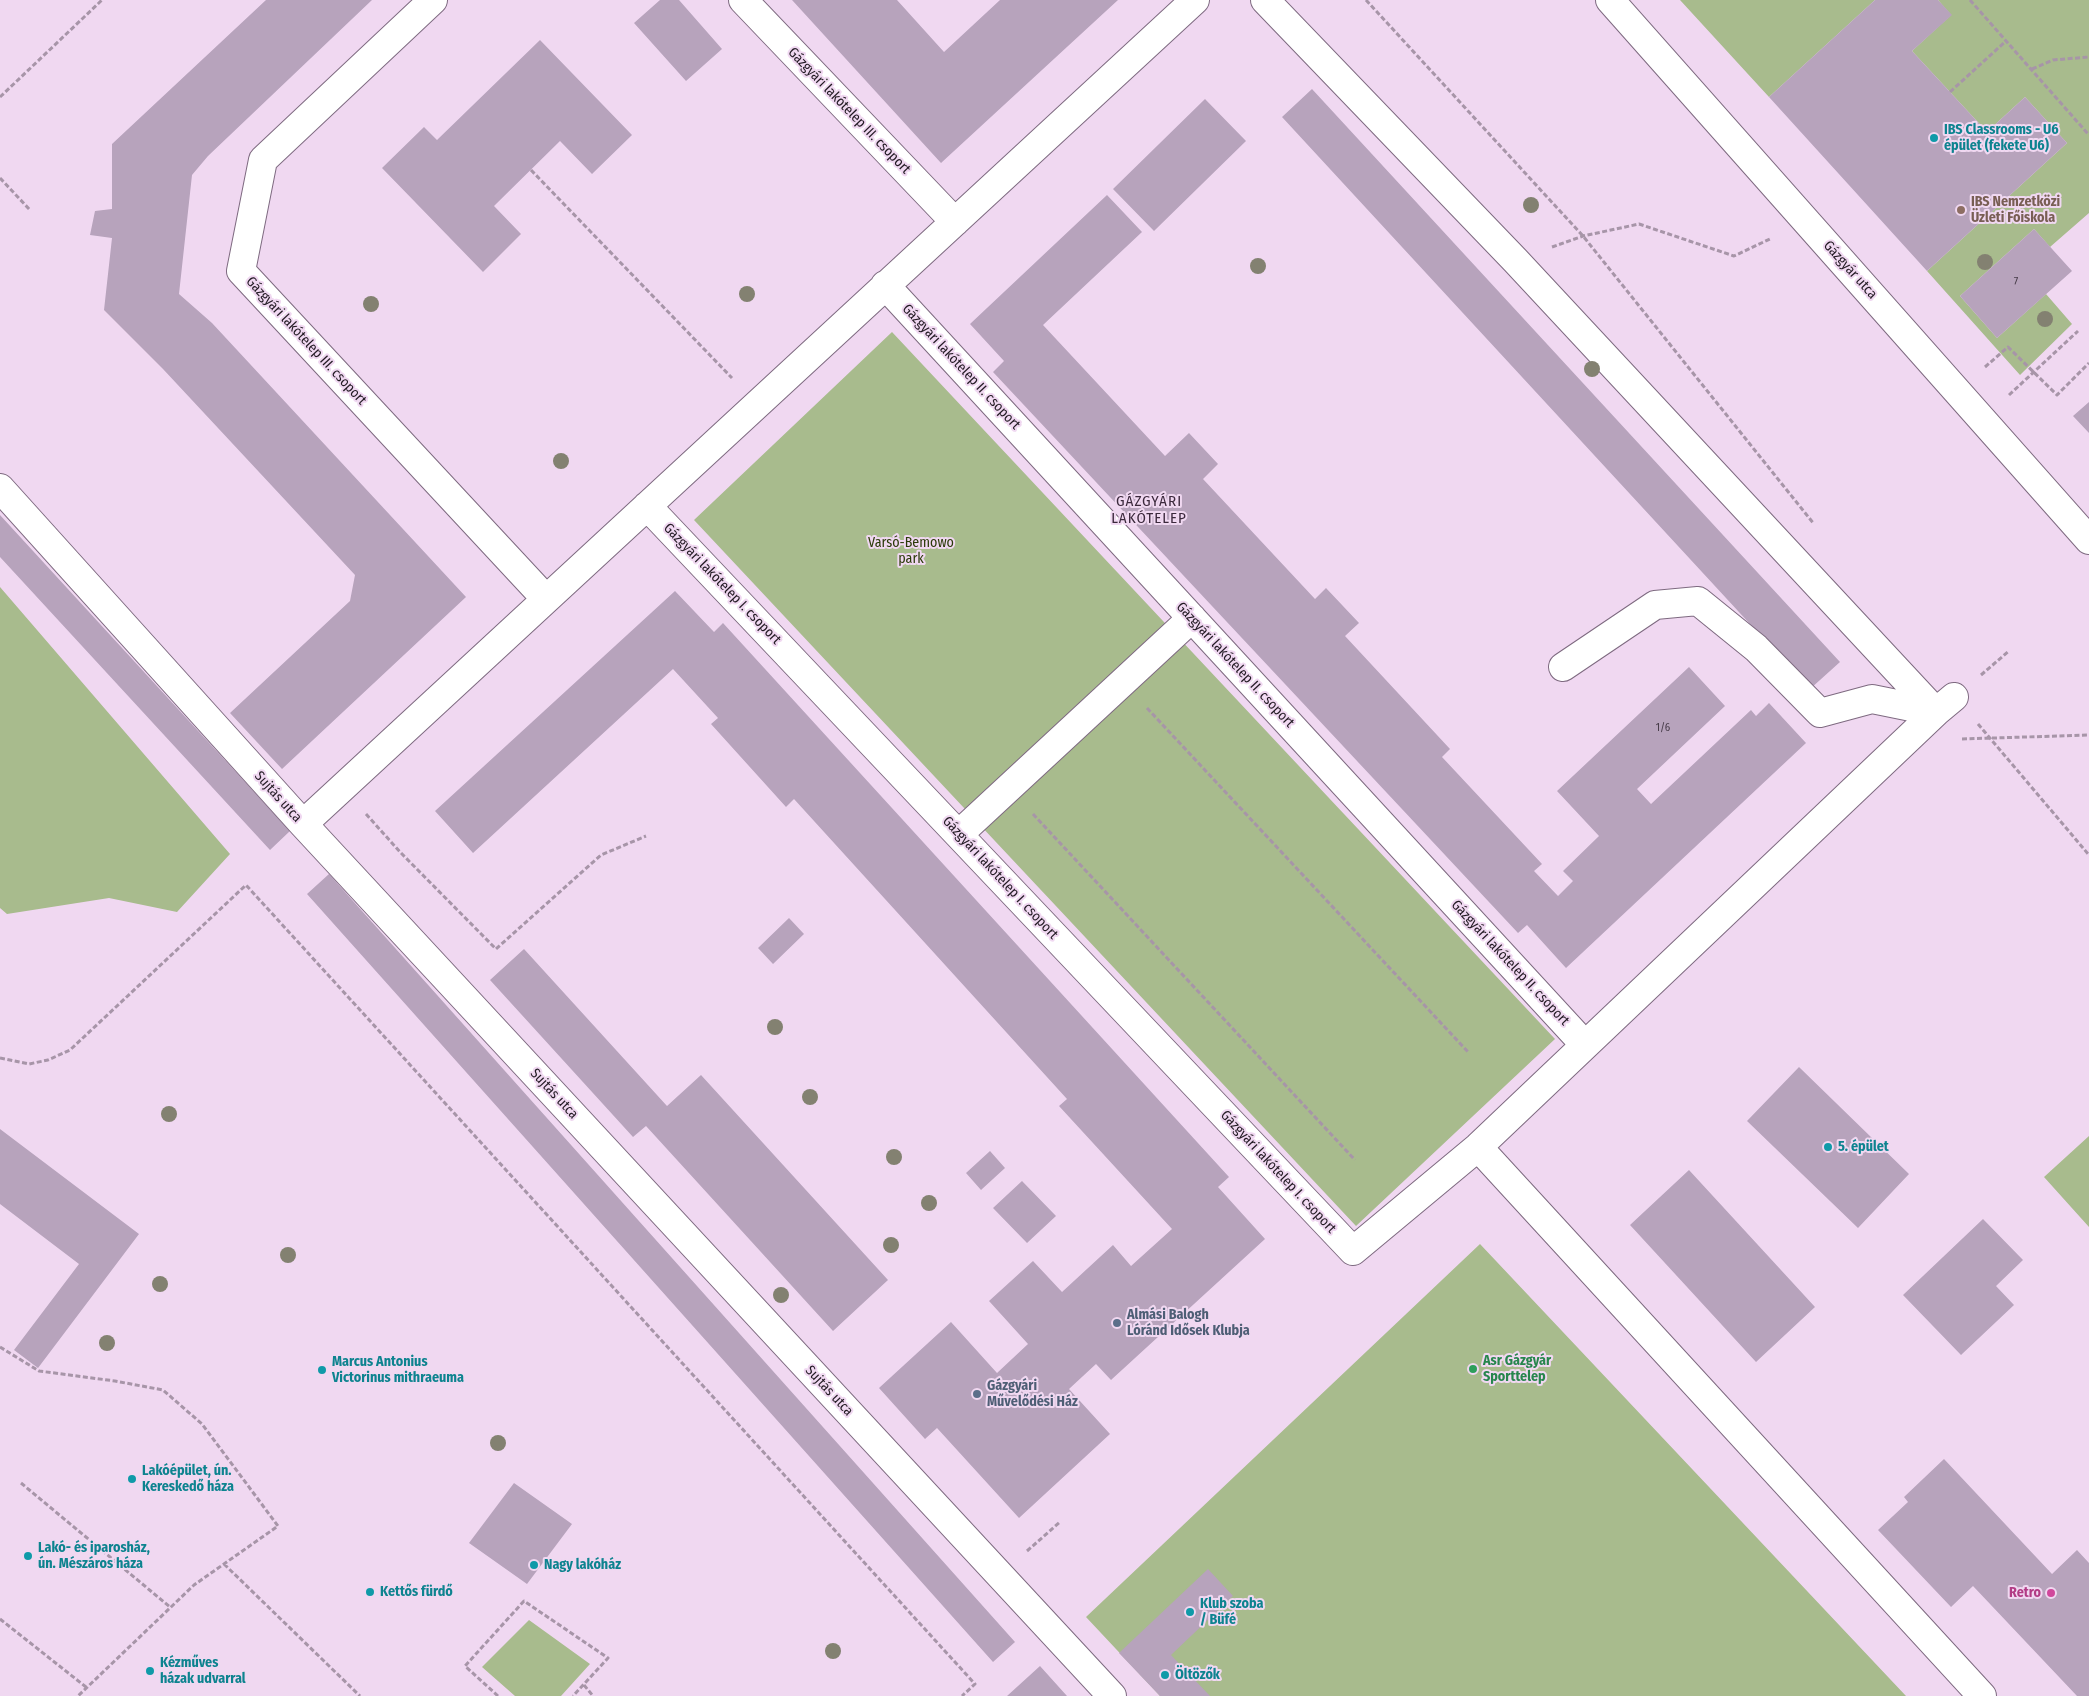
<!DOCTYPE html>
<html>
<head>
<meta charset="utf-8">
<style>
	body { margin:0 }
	canvas { display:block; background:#f0d8f1 }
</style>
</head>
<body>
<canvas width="2089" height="1696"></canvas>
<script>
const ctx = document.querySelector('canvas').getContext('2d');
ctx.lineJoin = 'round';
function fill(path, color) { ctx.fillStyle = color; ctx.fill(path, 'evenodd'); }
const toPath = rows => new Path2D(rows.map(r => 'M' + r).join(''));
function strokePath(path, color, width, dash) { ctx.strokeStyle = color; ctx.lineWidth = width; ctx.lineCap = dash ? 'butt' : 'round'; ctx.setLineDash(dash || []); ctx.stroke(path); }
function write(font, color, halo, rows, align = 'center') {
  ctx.font = font + ' "Fira Sans Condensed",sans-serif'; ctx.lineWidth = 4; ctx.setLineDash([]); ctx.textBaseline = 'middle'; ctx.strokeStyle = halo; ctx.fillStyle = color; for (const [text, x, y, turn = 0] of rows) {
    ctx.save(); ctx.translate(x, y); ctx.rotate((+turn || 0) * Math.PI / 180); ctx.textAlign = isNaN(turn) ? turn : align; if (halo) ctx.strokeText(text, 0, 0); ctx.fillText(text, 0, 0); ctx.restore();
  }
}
fill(toPath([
	[1680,0,1875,0,1769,97],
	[1938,0,2089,0,2089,213,2050,247,2034,229,1960,296,1997,338,2046,294,2072,324,2020,375,1927,271,2067,143,2025,97,1987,132,1912,51,1951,15],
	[892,332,1555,1039,1356,1226,694,520],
	[0,587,230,854,177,912,109,898,7,914,0,908],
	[2089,1136,2089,1227,2044,1177],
	[1480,1244,1906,1696,1160,1696,1086,1617],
	[529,1620,590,1664,561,1696,515,1696,482,1667]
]), '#a8bb8d');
fill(toPath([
	[266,0,372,0,208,156,192,175,179,294,212,323,466,597,282,769,230,713,350,601,355,575,163,369,104,310,112,238,90,235,95,211,112,209,112,144],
	[660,0,679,0,722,49,686,81,634,23],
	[792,0,897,0,944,52,1000,0,1118,0,941,163],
	[1875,0,1938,0,1952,15,1912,51,1987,132,2025,97,2067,143,1927,271,1769,97],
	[540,40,632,135,592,174,560,141,494,206,521,234,483,272,382,168,424,127,437,140],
	[1312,89,1840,662,1810,689,1282,117],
	[1205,99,1246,141,1154,231,1113,189],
	[1107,195,1142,232,1043,325,1165,456,1189,433,1218,464,1203,479,1315,599,1326,588,1359,623,1345,636,1450,749,1442,757,1542,864,1534,871,1558,896,1573,881,1563,871,1599,836,1557,791,1689,667,1725,706,1637,789,1651,804,1751,710,1756,716,1769,703,1806,743,1566,968,1527,925,1518,933,993,372,1004,361,970,324],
	[2034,229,2072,271,1997,338,1960,296],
	[2089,402,2089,433,2073,416],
	[0,515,290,831,270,850,0,557],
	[675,591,714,632,723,623,1229,1177,1218,1187,1265,1239,1111,1380,1096,1364,1069,1389,1110,1434,1019,1518,937,1428,925,1439,879,1388,951,1322,997,1373,1028,1344,989,1301,1033,1261,1062,1292,1113,1245,1131,1266,1172,1229,1059,1106,1067,1099,794,799,786,807,711,724,718,718,673,669,473,853,435,811],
	[329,874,1015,1642,993,1662,307,894],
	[789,918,804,934,773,964,758,948],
	[524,949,667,1106,701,1075,888,1280,833,1331,646,1126,633,1137,490,980],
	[1799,1067,1909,1174,1858,1228,1747,1121],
	[0,1129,139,1234,38,1368,14,1350,79,1264,0,1204],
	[990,1151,1005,1168,981,1190,966,1173],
	[1689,1170,1815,1307,1756,1362,1630,1225],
	[1022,1181,1056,1216,1027,1243,993,1208],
	[1983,1219,2023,1260,1996,1286,2014,1305,1961,1355,1903,1295],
	[1944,1459,2052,1574,2077,1550,2089,1563,2089,1696,2077,1696,1973,1586,1951,1607,1878,1530,1908,1502,1904,1497],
	[514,1483,572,1524,527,1584,469,1543],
	[1208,1569,1233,1596,1171,1655,1210,1696,1160,1696,1119,1653],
	[1040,1666,1067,1696,1007,1696]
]), '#b7a3bc');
const minor = toPath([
	[433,0,263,160,241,271,546,599],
	[743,0,955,222],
	[1265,0,1515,260,1936,712],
	[1610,0,2089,540],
	[885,285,1585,1045],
	[0,488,303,824,1112,1696],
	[647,506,1353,1251,1478,1147,1936,712,1954,697],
	[1563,667,1655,605,1698,601,1756,648,1820,713,1872,699,1936,712],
	[303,824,1195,0],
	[959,834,1192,618],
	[1478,1147,1982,1696]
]);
strokePath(minor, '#7e6a80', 30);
strokePath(toPath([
	[1366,0,1583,236,1814,524],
	[1970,0,2089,135],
	[2032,69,2053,60,2089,57],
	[1950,92,2006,41],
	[0,97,102,0],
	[531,170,732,378],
	[0,178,30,210],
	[1552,247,1583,236,1639,224,1734,256,1772,238],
	[1985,367,2008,347,2057,395,2089,363],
	[2009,395,2078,331],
	[1981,675,2009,651],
	[1147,708,1469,1053],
	[1978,724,2089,855],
	[1962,739,2089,735],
	[366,814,401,853,496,949,601,855,646,836],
	[1033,814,1355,1160],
	[0,1058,29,1064,48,1060,70,1050,246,885,975,1684,962,1696],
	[0,1347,39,1371,115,1381,163,1390,202,1424,278,1526,194,1585,78,1696],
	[21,1483,170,1607],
	[1027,1551,1060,1522],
	[224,1564,360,1696],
	[0,1619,86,1687],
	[584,1685,593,1696],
	[498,1696,465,1666,524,1601,608,1658,573,1696]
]), '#a795a8', 3, [5, 2.5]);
strokePath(minor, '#fff', 28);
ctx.fillStyle = '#838171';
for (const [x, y] of [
	[1531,205],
	[1985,262],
	[1258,266],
	[747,294],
	[371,304],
	[2045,319],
	[1592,369],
	[561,461],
	[775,1027],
	[810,1097],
	[169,1114],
	[894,1157],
	[929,1203],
	[891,1245],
	[288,1255],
	[160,1284],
	[781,1295],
	[107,1343],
	[498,1443],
	[833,1651]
]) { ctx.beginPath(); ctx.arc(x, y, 8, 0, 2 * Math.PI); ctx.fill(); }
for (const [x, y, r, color] of [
	[1934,138,5,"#0f9aa8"],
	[1961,210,5,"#8d6e63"],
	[1828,1147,5,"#0f9aa8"],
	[1117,1323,5,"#5c6f8a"],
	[1473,1369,5,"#2e9e5b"],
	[322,1370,5,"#0f9aa8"],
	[977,1394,5,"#5c6f8a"],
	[132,1479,5,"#0f9aa8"],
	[28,1556,5,"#0f9aa8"],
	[534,1565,5,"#0f9aa8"],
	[370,1592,5,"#0f9aa8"],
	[2051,1593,5,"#d1479c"],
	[1190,1612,5,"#0f9aa8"],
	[150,1671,5,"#0f9aa8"],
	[1165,1675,5,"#0f9aa8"]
]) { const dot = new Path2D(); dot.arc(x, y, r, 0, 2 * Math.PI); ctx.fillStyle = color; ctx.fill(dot); strokePath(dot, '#f0d8f1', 2); }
write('11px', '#473c49', null, [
	["7",2016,282],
	["1/6",1663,728]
]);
write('14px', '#221a23', '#f0d8f1', [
	["Gázgyári lakótelep III. csoport",849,111,46],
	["Gázgyár utca",1850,270,48],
	["Gázgyári lakótelep III. csoport",306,341,47],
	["Gázgyári lakótelep II. csoport",961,367,47],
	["Gázgyári lakótelep I. csoport",722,584,46],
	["Gázgyári lakótelep II. csoport",1235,665,47],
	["Sujtás utca",278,797,48],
	["Gázgyári lakótelep I. csoport",1000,878,47],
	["Gázgyári lakótelep II. csoport",1510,963,47],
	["Sujtás utca",554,1094,47],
	["Gázgyári lakótelep I. csoport",1278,1172,47],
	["Sujtás utca",829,1391,47]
]);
write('bold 14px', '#0d838f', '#f0d8f1', [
	["IBS Classrooms - U6",1944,130],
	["épület (fekete U6)",1944,146],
	["5. épület",1838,1147],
	["Marcus Antonius",332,1362],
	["Victorinus mithraeuma",332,1378],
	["Lakóépület, ún.",142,1471],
	["Kereskedő háza",142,1487],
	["Lakó- és iparosház,",38,1548],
	["ún. Mészáros háza",38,1564],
	["Nagy lakóház",544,1565],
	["Kettős fürdő",380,1592],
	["Klub szoba",1200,1604],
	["/ Büfé",1200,1620],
	["Kézműves",160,1663],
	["házak udvarral",160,1679],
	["Öltözők",1175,1675]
], 'left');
write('bold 14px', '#785e54', '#f0d8f1', [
	["IBS Nemzetközi",1971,202],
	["Üzleti Főiskola",1971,218]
], 'left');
write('14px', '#2a3a08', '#f0d8f1', [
	["Varsó-Bemowo",911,543],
	["park",911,559]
]);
write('bold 14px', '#4e5e75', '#f0d8f1', [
	["Almási Balogh",1127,1315],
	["Lóránd Idősek Klubja",1127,1331],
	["Gázgyári",987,1386],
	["Művelődési Ház",987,1402]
], 'left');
write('bold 14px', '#27864d', '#f0d8f1', [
	["Asr Gázgyár",1483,1361],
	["Sporttelep",1483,1377]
], 'left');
write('bold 14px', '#b23c85', '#f0d8f1', [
	["Retro",2041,1593]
], 'right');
ctx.letterSpacing = '1px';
write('15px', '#3b293c', '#f0d8f1', [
	["GÁZGYÁRI",1149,502],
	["LAKÓTELEP",1149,519]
]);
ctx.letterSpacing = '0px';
</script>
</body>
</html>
